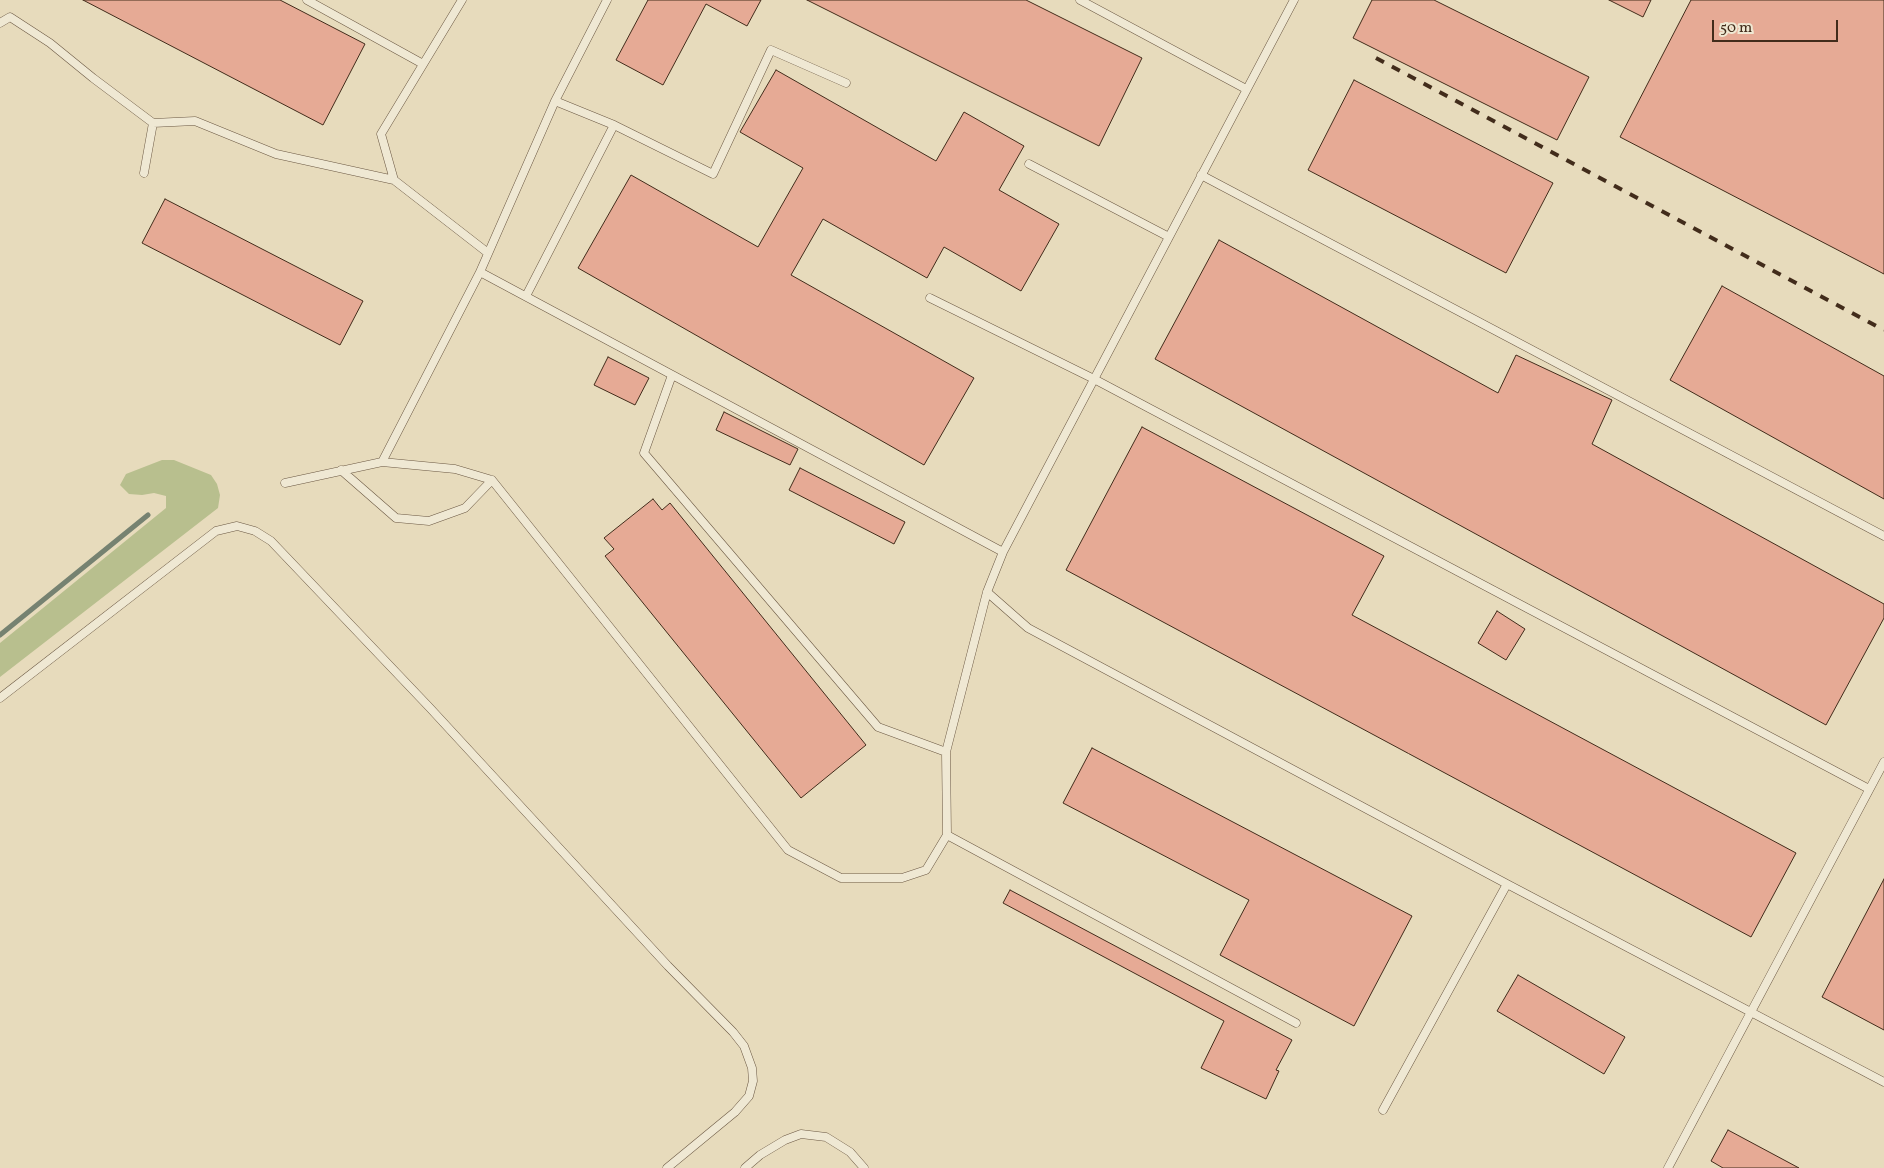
<!DOCTYPE html>
<html>
<head>
<meta charset="utf-8">
<style>
	body { margin:0 }
	#map { position:relative; width:1884px; height:1168px; overflow:hidden; background:#e7dbbc; font-family:Vollkorn,serif }
	canvas { display:block }
	.scale { position:absolute; left:1712px; top:20px; width:126px; height:22px; box-sizing:border-box; border:2px solid #422c1b; border-top:0; padding-left:6px; font-size:15px; line-height:18px; white-space:nowrap; color:#422c1b; -webkit-text-stroke:4px #efe8d3; paint-order:stroke }
</style>
</head>
<body>
<div id="map">
<canvas width="1884" height="1168"></canvas>
<div class="scale">50 m</div>
</div>
<script>
const ctx = document.querySelector('canvas').getContext('2d');
ctx.lineJoin = 'round';
function fill(path, color) { ctx.fillStyle = color; ctx.fill(path, 'evenodd'); }
const toPath = rows => new Path2D(rows.map(r => 'M' + r).join(''));
function strokePath(path, color, width, dash) { ctx.strokeStyle = color; ctx.lineWidth = width; ctx.lineCap = dash ? 'butt' : 'round'; ctx.setLineDash(dash || []); ctx.stroke(path); }
fill(toPath([
	[162,460,174,460,211,475,217,484,220,495,218,508,0,677,0,643,166,508,166,496,154,493,142,495,129,494,120,485,126,474]
]), '#b8bf8e');
strokePath(toPath([
	[0,635,148,515]
]), '#768271', 5);
const building = toPath([
	[83,0,280,0,365,44,323,125,83,0],
	[648,0,761,0,747,26,706,4,663,85,616,60,648,0],
	[807,0,1026,0,1142,58,1099,146,807,0],
	[1372,0,1434,0,1589,77,1557,140,1353,38,1372,0],
	[1609,0,1651,0,1643,17,1609,0],
	[1691,0,1884,0,1884,274,1620,137,1691,0],
	[776,70,936,161,964,112,1024,146,999,190,1059,224,1021,291,944,247,927,278,823,219,791,275,974,378,924,465,578,268,631,175,758,247,803,168,740,132,776,70],
	[1354,80,1553,183,1506,273,1308,170,1354,80],
	[165,199,363,301,340,345,142,243,165,199],
	[1219,240,1498,393,1516,355,1612,400,1592,444,1884,604,1884,618,1826,725,1155,359,1219,240],
	[1722,286,1884,376,1884,499,1670,380,1722,286],
	[608,357,649,378,635,405,594,385,608,357],
	[724,412,798,449,790,465,716,430,724,412],
	[1142,427,1384,556,1352,615,1796,853,1751,937,1066,570,1142,427],
	[800,468,905,522,894,544,789,490,800,468],
	[653,499,662,510,670,503,866,745,801,798,605,556,614,549,604,538,653,499],
	[1497,611,1525,629,1506,660,1478,643,1497,611],
	[1092,748,1412,916,1354,1026,1220,955,1249,900,1063,803,1092,748],
	[1884,879,1884,1030,1822,997,1884,879],
	[1010,890,1292,1040,1276,1070,1279,1071,1266,1099,1201,1068,1224,1021,1003,903,1010,890],
	[1518,975,1625,1037,1604,1074,1497,1011,1518,975],
	[1728,1130,1799,1168,1723,1168,1711,1161,1728,1130]
]);
fill(building, '#e6aa95');
strokePath(building, '#422c1b', 1);
const service = toPath([
	[307,0,423,64],
	[462,0,381,134,394,180,488,253],
	[1080,0,1246,89],
	[0,23,10,17,50,43,93,78,153,123],
	[555,101,614,125,713,174,771,50,846,83],
	[1029,164,1169,237],
	[144,173,153,123,195,121,276,154,394,180],
	[1201,175,1884,536],
	[480,272,555,101,607,0],
	[526,296,614,125],
	[930,298,1094,379,1869,789],
	[672,375,644,453,878,727,946,752],
	[382,462,455,469,492,480,788,850,841,878,902,878,926,870,947,835,946,752,987,592,1003,552,1294,0],
	[341,470,396,518,429,521,465,508,492,480],
	[285,483,382,462,480,272,1003,552],
	[987,592,1028,628,1507,884,1884,1082],
	[0,698,216,531,237,526,255,531,271,541,430,708,668,966,733,1032,744,1046,752,1068,753,1081,749,1096,735,1112,667,1168],
	[947,835,1296,1023],
	[1383,1110,1507,884],
	[745,1168,760,1155,785,1140,801,1134,826,1137,850,1152,864,1168],
	[1668,1168,1884,762]
]);
strokePath(service, '#6b5843', 9);
strokePath(service, '#efe8d3', 8);
strokePath(toPath([
	[1376,58,1884,330]
]), '#422c1b', 4, [9, 9]);
</script>
</body>
</html>
